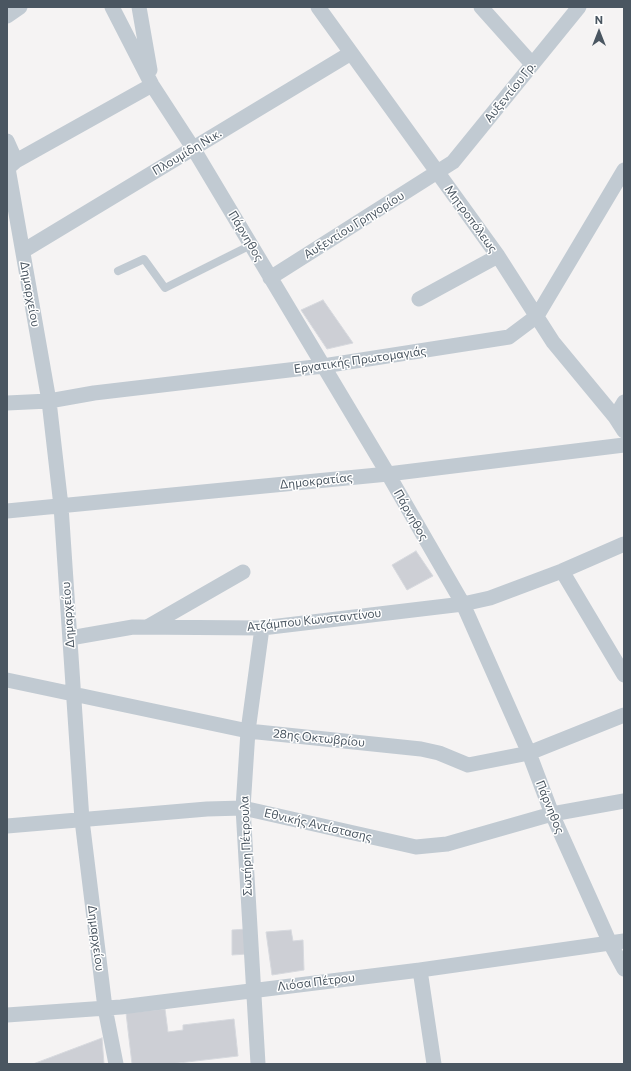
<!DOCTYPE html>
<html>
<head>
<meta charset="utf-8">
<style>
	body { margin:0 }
	#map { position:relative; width:631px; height:1071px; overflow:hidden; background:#f5f3f3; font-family:Commissioner,sans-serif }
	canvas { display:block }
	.frame { position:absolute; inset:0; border:8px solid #4a5661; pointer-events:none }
	.north { position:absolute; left:579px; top:12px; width:40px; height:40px; -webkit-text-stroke:3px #fff; paint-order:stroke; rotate:0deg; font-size:11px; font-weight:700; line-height:16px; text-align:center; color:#4a5661 }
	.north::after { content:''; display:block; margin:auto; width:14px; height:18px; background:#4a5661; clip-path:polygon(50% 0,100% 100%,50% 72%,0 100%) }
</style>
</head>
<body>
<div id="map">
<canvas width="631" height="1071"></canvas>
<div class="frame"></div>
<div class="north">N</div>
</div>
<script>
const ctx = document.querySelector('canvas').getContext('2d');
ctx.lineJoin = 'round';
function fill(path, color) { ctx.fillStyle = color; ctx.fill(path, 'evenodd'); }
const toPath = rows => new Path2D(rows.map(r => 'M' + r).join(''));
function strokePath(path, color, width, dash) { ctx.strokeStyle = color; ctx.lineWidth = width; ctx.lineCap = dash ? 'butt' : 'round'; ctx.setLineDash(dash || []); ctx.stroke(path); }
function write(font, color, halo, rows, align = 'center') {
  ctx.font = font + ' Commissioner,sans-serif'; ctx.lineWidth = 3; ctx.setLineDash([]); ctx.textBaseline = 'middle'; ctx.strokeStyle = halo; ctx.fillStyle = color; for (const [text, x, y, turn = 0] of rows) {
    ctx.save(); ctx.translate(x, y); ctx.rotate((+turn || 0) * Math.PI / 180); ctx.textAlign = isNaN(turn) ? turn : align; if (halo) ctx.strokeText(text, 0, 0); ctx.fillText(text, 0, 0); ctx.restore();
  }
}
const building = toPath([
	[323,300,353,343,327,349,301,310,323,300],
	[416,551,433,576,407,590,392,565,416,551],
	[247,929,247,954,232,955,232,930,247,929],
	[291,930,293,941,303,940,304,970,272,975,266,932,291,930],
	[165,1009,168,1032,183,1030,183,1025,234,1019,238,1056,170,1064,132,1064,126,1013,165,1009],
	[102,1038,104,1064,33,1064,102,1038]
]);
fill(building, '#cdcfd5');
strokePath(building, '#d7d9de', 1);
strokePath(toPath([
	[118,271,144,259,165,288,251,245]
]), '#c1cad2', 8);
strokePath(toPath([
	[112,7,152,85,193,148,388,474,463,604,529,753,552,814,610,943,624,969],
	[139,7,150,70],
	[318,7,498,256,553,342,615,417,624,431],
	[481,7,532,64],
	[7,16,20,7],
	[7,141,16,161],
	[8,168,49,401,61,506,82,820,105,1008,116,1064],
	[7,169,16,161,152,85],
	[23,251,351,53],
	[270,278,453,162,579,7],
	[419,299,498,256],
	[7,403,49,401,94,393,323,366,509,337,537,316,624,170],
	[615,417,624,402],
	[7,511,388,474,624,445],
	[562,571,624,675],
	[149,626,243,572],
	[70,638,133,627,262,628,463,604,490,598,562,571,624,544],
	[7,680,248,731,421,749,439,753,468,765,529,753,624,715],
	[7,826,207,809,243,808,416,847,447,844,552,814,624,801],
	[420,970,434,1064],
	[7,1015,121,1007,420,970,624,941],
	[258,1064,243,808,248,731,262,628]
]), '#c1cad2', 15);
write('12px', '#4a5661', '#fff', [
	["Αυξεντίου Γρ.",510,92,-51],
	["Πλουμίδη Νικ.",187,152,-31],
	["Μητροπόλεως",471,219,54],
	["Αυξεντίου Γρηγορίου",354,225,-32],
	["Πάρνηθος",246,236,59],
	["Δημαρχείου",30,294,80],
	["Εργατικής Πρωτομαγιάς",360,360,-8],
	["Δημοκρατίας",316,481,-6],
	["Πάρνηθος",411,515,60],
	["Δημαρχείου",68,615,-94],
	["Ατζάμπου Κωνσταντίνου",314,620,-6],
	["28ης Οκτωβρίου",319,738,6],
	["Πάρνηθος",550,807,68],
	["Εθνικής Αντίστασης",318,825,13],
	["Σωτήρη Πέτρουλα",246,846,-92],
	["Δημαρχείου",96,938,83],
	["Λιόσα Πέτρου",316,982,-7]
]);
</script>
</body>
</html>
